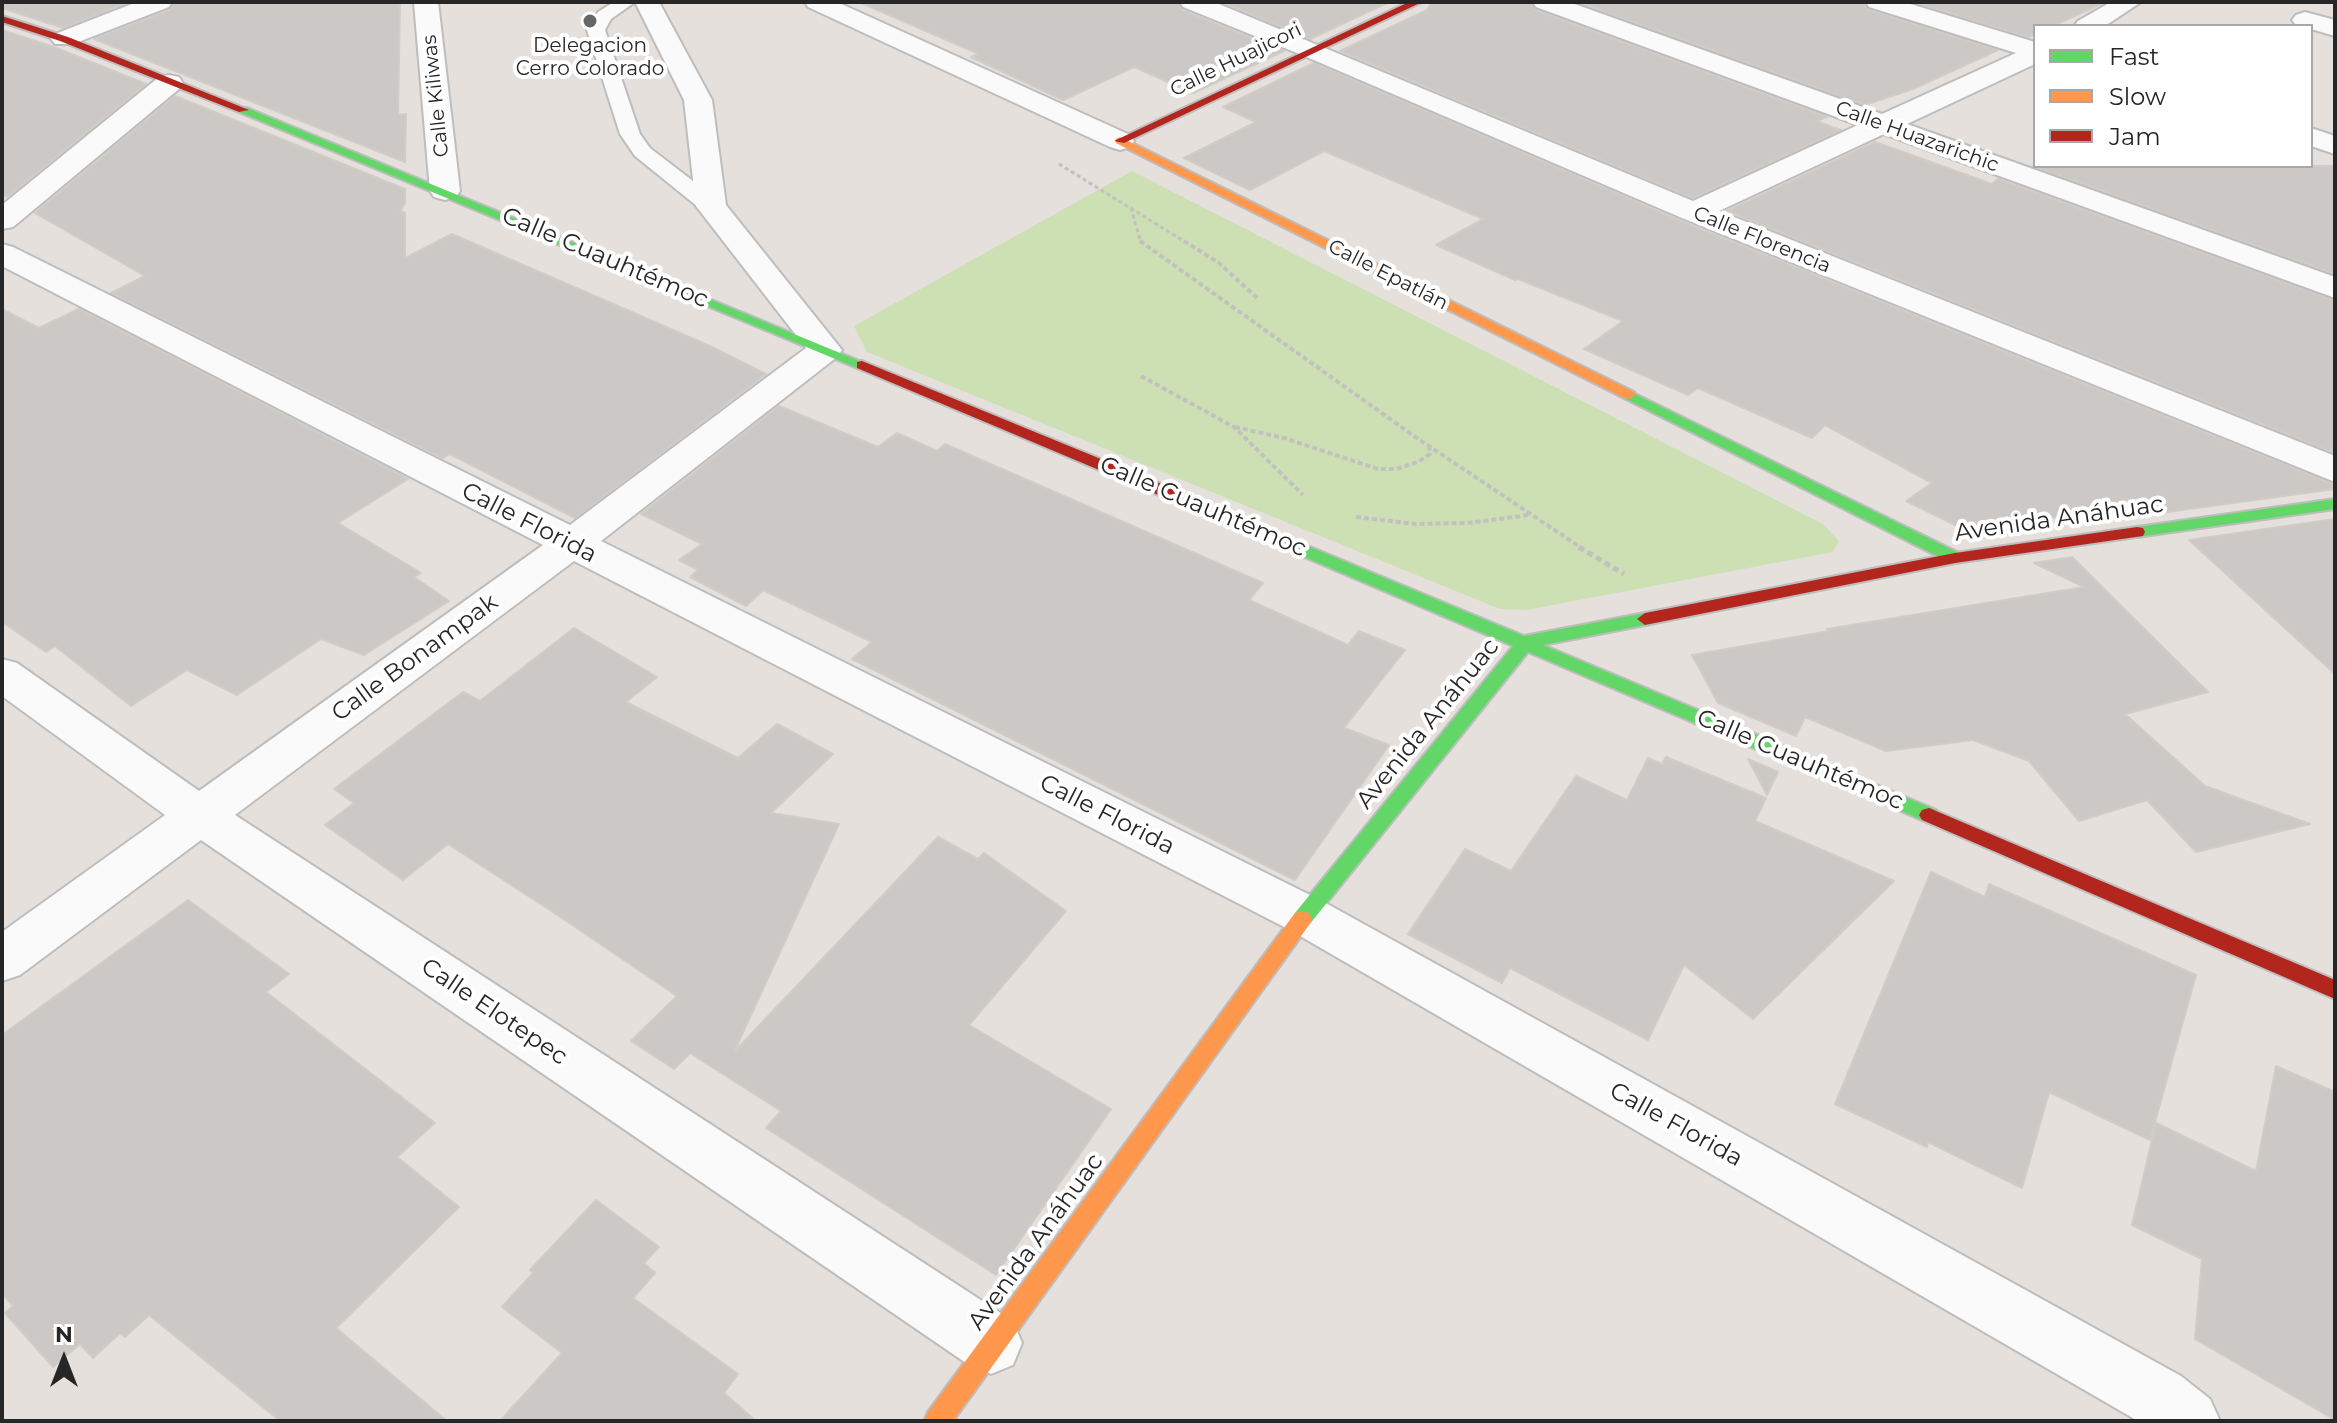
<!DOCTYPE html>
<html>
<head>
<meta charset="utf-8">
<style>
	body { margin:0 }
	#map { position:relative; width:2337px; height:1423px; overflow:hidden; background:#e5e0dc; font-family:Montserrat,sans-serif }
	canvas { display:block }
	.frame { position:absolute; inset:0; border:4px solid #262626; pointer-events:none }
	.legend { position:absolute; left:2033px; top:24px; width:280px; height:144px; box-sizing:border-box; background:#fff; border:2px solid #a8a8a8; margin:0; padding:10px 14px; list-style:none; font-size:24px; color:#262626 }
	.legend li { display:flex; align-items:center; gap:16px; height:40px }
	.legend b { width:40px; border:2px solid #a8a8a8 }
	.north { position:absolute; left:24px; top:1319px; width:80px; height:80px; -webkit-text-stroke:6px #fff; paint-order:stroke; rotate:0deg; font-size:22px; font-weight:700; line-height:32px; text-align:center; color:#262626 }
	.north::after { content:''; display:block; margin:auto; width:28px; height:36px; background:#262626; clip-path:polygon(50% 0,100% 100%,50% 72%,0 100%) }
</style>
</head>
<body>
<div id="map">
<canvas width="2337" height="1423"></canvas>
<div class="frame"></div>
<ul class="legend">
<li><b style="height:10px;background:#63d668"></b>Fast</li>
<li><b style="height:10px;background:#ff974d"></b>Slow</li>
<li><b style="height:10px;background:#b3261e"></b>Jam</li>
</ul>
<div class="north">N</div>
</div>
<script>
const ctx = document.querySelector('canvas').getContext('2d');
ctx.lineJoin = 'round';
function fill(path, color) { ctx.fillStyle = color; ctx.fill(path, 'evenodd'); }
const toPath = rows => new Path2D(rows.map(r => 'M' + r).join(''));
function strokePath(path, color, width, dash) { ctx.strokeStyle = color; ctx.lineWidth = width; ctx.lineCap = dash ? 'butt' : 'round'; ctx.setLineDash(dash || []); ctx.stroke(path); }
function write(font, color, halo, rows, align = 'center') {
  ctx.font = font + ' Montserrat,sans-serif'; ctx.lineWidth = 8; ctx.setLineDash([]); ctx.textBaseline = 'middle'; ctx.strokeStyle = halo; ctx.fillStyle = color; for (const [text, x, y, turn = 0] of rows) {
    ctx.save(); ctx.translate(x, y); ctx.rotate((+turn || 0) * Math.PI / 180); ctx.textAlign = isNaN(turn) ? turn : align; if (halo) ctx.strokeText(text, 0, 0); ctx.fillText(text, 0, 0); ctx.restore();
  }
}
fill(toPath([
	[1132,171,1823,524,1839,541,1833,552,1526,610,1500,609,867,352,854,326]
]), '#cce0b4');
const building = toPath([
	[2,2,129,2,63,28,2,8,2,2],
	[175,2,400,2,398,115,406,114,405,162,94,39,170,10,175,2],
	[859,2,1177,2,1182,10,1284,51,1193,93,1134,67,1063,100,971,57,979,54,859,2],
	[1222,2,1389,2,1310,39,1222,2],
	[1432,2,1530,2,1535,10,1827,117,1816,121,1841,130,1693,198,1340,51,1427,10,1432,2],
	[1578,2,1863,2,1868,10,1998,50,1913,89,1865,105,1578,2],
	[1914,2,2105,2,2053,26,2035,26,2035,34,2028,37,1914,2],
	[2,30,54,47,146,84,7,197,2,194,2,30],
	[1314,63,1681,221,2335,485,2335,489,2160,513,2150,504,2035,520,2044,529,1982,538,1906,501,1932,483,1825,425,1812,438,1698,388,1688,395,1584,349,1623,321,1518,279,1515,280,1436,245,1483,219,1324,151,1250,190,1184,158,1256,122,1223,107,1314,63],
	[175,96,405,189,405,204,400,211,405,213,405,258,452,234,710,346,766,374,575,518,450,454,443,458,111,293,145,276,35,213,175,96],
	[1875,142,1992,184,1998,179,2335,301,2335,453,1727,211,1875,142],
	[2033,166,2335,166,2335,274,2033,166],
	[2,309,39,328,79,309,408,479,338,523,421,573,414,577,449,601,364,655,321,639,237,695,187,670,131,706,55,646,46,652,2,622,2,309],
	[779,406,878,447,897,433,937,451,945,444,1263,583,1249,600,1348,645,1359,631,1405,650,1344,728,1389,745,1295,880,852,659,872,642,763,590,746,606,690,577,698,570,679,560,702,544,641,514,779,406],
	[2335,519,2335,674,2189,540,2335,519],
	[2072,557,2208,692,2125,714,2205,786,2310,824,2196,852,2147,800,2079,821,2029,761,1973,740,1886,751,1805,717,1796,736,1718,703,1692,655,1829,631,1827,629,2084,587,2034,563,2072,557],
	[574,628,657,677,626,702,738,758,777,724,833,754,771,813,839,824,734,1052,938,837,978,859,984,853,1066,911,969,1025,1111,1109,996,1275,766,1128,781,1111,690,1053,674,1069,631,1041,677,996,556,914,448,844,403,880,325,825,354,803,334,789,463,692,480,701,574,628],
	[1666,757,1766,798,1755,821,1894,881,1753,1019,1684,965,1648,1040,1510,968,1502,983,1408,934,1465,849,1511,871,1576,776,1627,800,1648,758,1662,764,1666,757],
	[1748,759,1778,772,1767,795,1748,759],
	[1931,872,1985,897,1989,884,2196,975,2150,1140,2049,1092,2022,1188,1928,1142,1927,1147,1835,1104,1931,872],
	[188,900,289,974,266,992,435,1123,397,1157,459,1207,336,1328,447,1421,280,1421,149,1315,125,1337,120,1333,93,1358,80,1344,53,1367,5,1313,13,1306,2,1293,2,1035,188,900],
	[2276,1066,2335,1092,2335,1420,2195,1339,2202,1259,2132,1225,2156,1123,2256,1171,2276,1066],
	[596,1200,659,1247,644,1263,655,1273,633,1298,738,1374,724,1393,756,1421,500,1421,562,1353,502,1307,533,1273,530,1270,596,1200]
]);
fill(building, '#cbc8c5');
strokePath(building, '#d0ccc8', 2);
const lane = toPath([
	[614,2,635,2,611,19,605,30,640,134,650,148,719,201,722,206,719,211,703,211,635,156,620,134,587,30,598,12,614,2]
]);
const street = toPath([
	[137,2,172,2,169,7,73,44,55,44,51,39,55,34,137,2],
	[414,2,438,2,460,191,456,197,445,200,434,197,430,191,414,2],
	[635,2,659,2,712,100,726,205,842,350,837,357,601,541,1322,901,2181,1376,2210,1399,2220,1421,2138,1421,1288,929,574,561,235,815,1013,1321,1022,1343,1013,1365,991,1374,969,1365,201,840,20,975,2,981,2,932,165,815,2,696,2,659,17,663,199,791,543,545,2,266,2,244,13,247,570,525,806,348,696,206,684,100,635,2],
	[805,2,837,2,1130,135,1134,141,1130,147,1120,150,1110,147,808,7,805,2],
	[1180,2,1214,2,1693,201,1858,125,1536,7,1533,2,1569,2,1882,114,2016,53,1869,7,1866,2,1904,2,2035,42,2035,64,1907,124,2335,277,2335,298,1884,134,1719,211,2335,456,2335,482,1682,218,1302,55,1183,7,1180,2],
	[2111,2,2141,2,2105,26,2074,26,2078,21,2111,2],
	[2305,12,2335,20,2335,36,2311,29,2311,26,2296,25,2292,20,2296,15,2305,12],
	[169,75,179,77,183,83,179,89,13,227,2,229,2,205,159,77,169,75],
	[2311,128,2335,136,2335,154,2311,146,2311,128]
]);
const fast = toPath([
	[239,108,247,108,869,365,867,368,857,368,239,112,239,108],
	[1629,391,1961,554,1963,558,1955,563,1949,562,1624,398,1622,395,1629,391],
	[2335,499,2335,509,2137,537,2129,532,2137,527,2335,499],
	[1219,509,1524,636,1645,613,1651,615,1653,619,1645,625,1543,645,1936,810,1939,815,1936,820,1922,820,1528,652,1309,925,1302,927,1295,925,1292,919,1295,913,1513,646,1213,518,1211,514,1219,509]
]);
const slow = toPath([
	[1120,137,1634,392,1636,395,1629,399,1624,398,1116,143,1116,139,1120,137],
	[1302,911,1309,913,1312,919,1309,925,953,1421,924,1421,928,1412,1295,913,1302,911]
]);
const jam = toPath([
	[1409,2,1422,2,1124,143,1114,141,1409,2],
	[2,16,68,37,249,110,239,112,60,41,2,22,2,16],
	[862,361,1225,510,1227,514,1225,518,1213,518,857,368,857,362,862,361],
	[2137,527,2143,528,2145,532,2143,536,1955,563,1645,625,1637,619,1645,613,1955,553,2137,527],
	[1929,808,2335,980,2335,999,1922,820,1919,815,1922,810,1929,808]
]);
strokePath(lane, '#bebdbe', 4);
strokePath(street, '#bebdbe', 4);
strokePath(fast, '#bebdbe', 4);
strokePath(slow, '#bebdbe', 4);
strokePath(jam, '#bebdbe', 4);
strokePath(toPath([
	[1059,164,1187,243],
	[1131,208,1141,243]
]), '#c2c1c0', 3, [4, 3]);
strokePath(toPath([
	[1140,241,1414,436,1583,549],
	[1184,241,1219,263,1257,298],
	[1141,376,1234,427,1303,495],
	[1235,427,1284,438,1378,469,1396,469,1418,462,1430,454,1429,446],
	[1356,517,1415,524,1468,523,1529,515]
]), '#c2c1c0', 4, [5, 3]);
strokePath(toPath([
	[1579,547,1624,574]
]), '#c2c1c0', 5, [6, 4]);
fill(lane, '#fbfafa');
fill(street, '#fbfafa');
fill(fast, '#63d668');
fill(slow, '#ff974d');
fill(jam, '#b3261e');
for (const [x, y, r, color] of [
	[590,21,8,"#696766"]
]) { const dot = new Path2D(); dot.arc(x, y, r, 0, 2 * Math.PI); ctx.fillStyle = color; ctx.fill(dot); strokePath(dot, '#fff', 3); }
write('20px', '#262626', '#fff', [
	["Delegacion",590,46],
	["Cerro Colorado",590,69]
]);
write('20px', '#262626', '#fff', [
	["Calle Huajicori",1236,60,-26],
	["Calle Kiliwas",436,96,-96],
	["Calle Huazarichic",1917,137,20],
	["Calle Florencia",1762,240,22],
	["Calle Epatlán",1388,275,27]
]);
write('24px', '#262626', '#fff', [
	["Calle Cuauhtémoc",605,258,23],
	["Calle Cuauhtémoc",1203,507,23],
	["Avenida Anáhuac",2059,519,-8],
	["Calle Florida",529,523,27],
	["Calle Bonampak",415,658,-36],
	["Avenida Anáhuac",1428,724,-51],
	["Calle Cuauhtémoc",1800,760,23],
	["Calle Florida",1107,815,27],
	["Calle Elotepec",494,1012,34],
	["Calle Florida",1676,1125,29],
	["Avenida Anáhuac",1036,1242,-54]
]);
</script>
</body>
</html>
